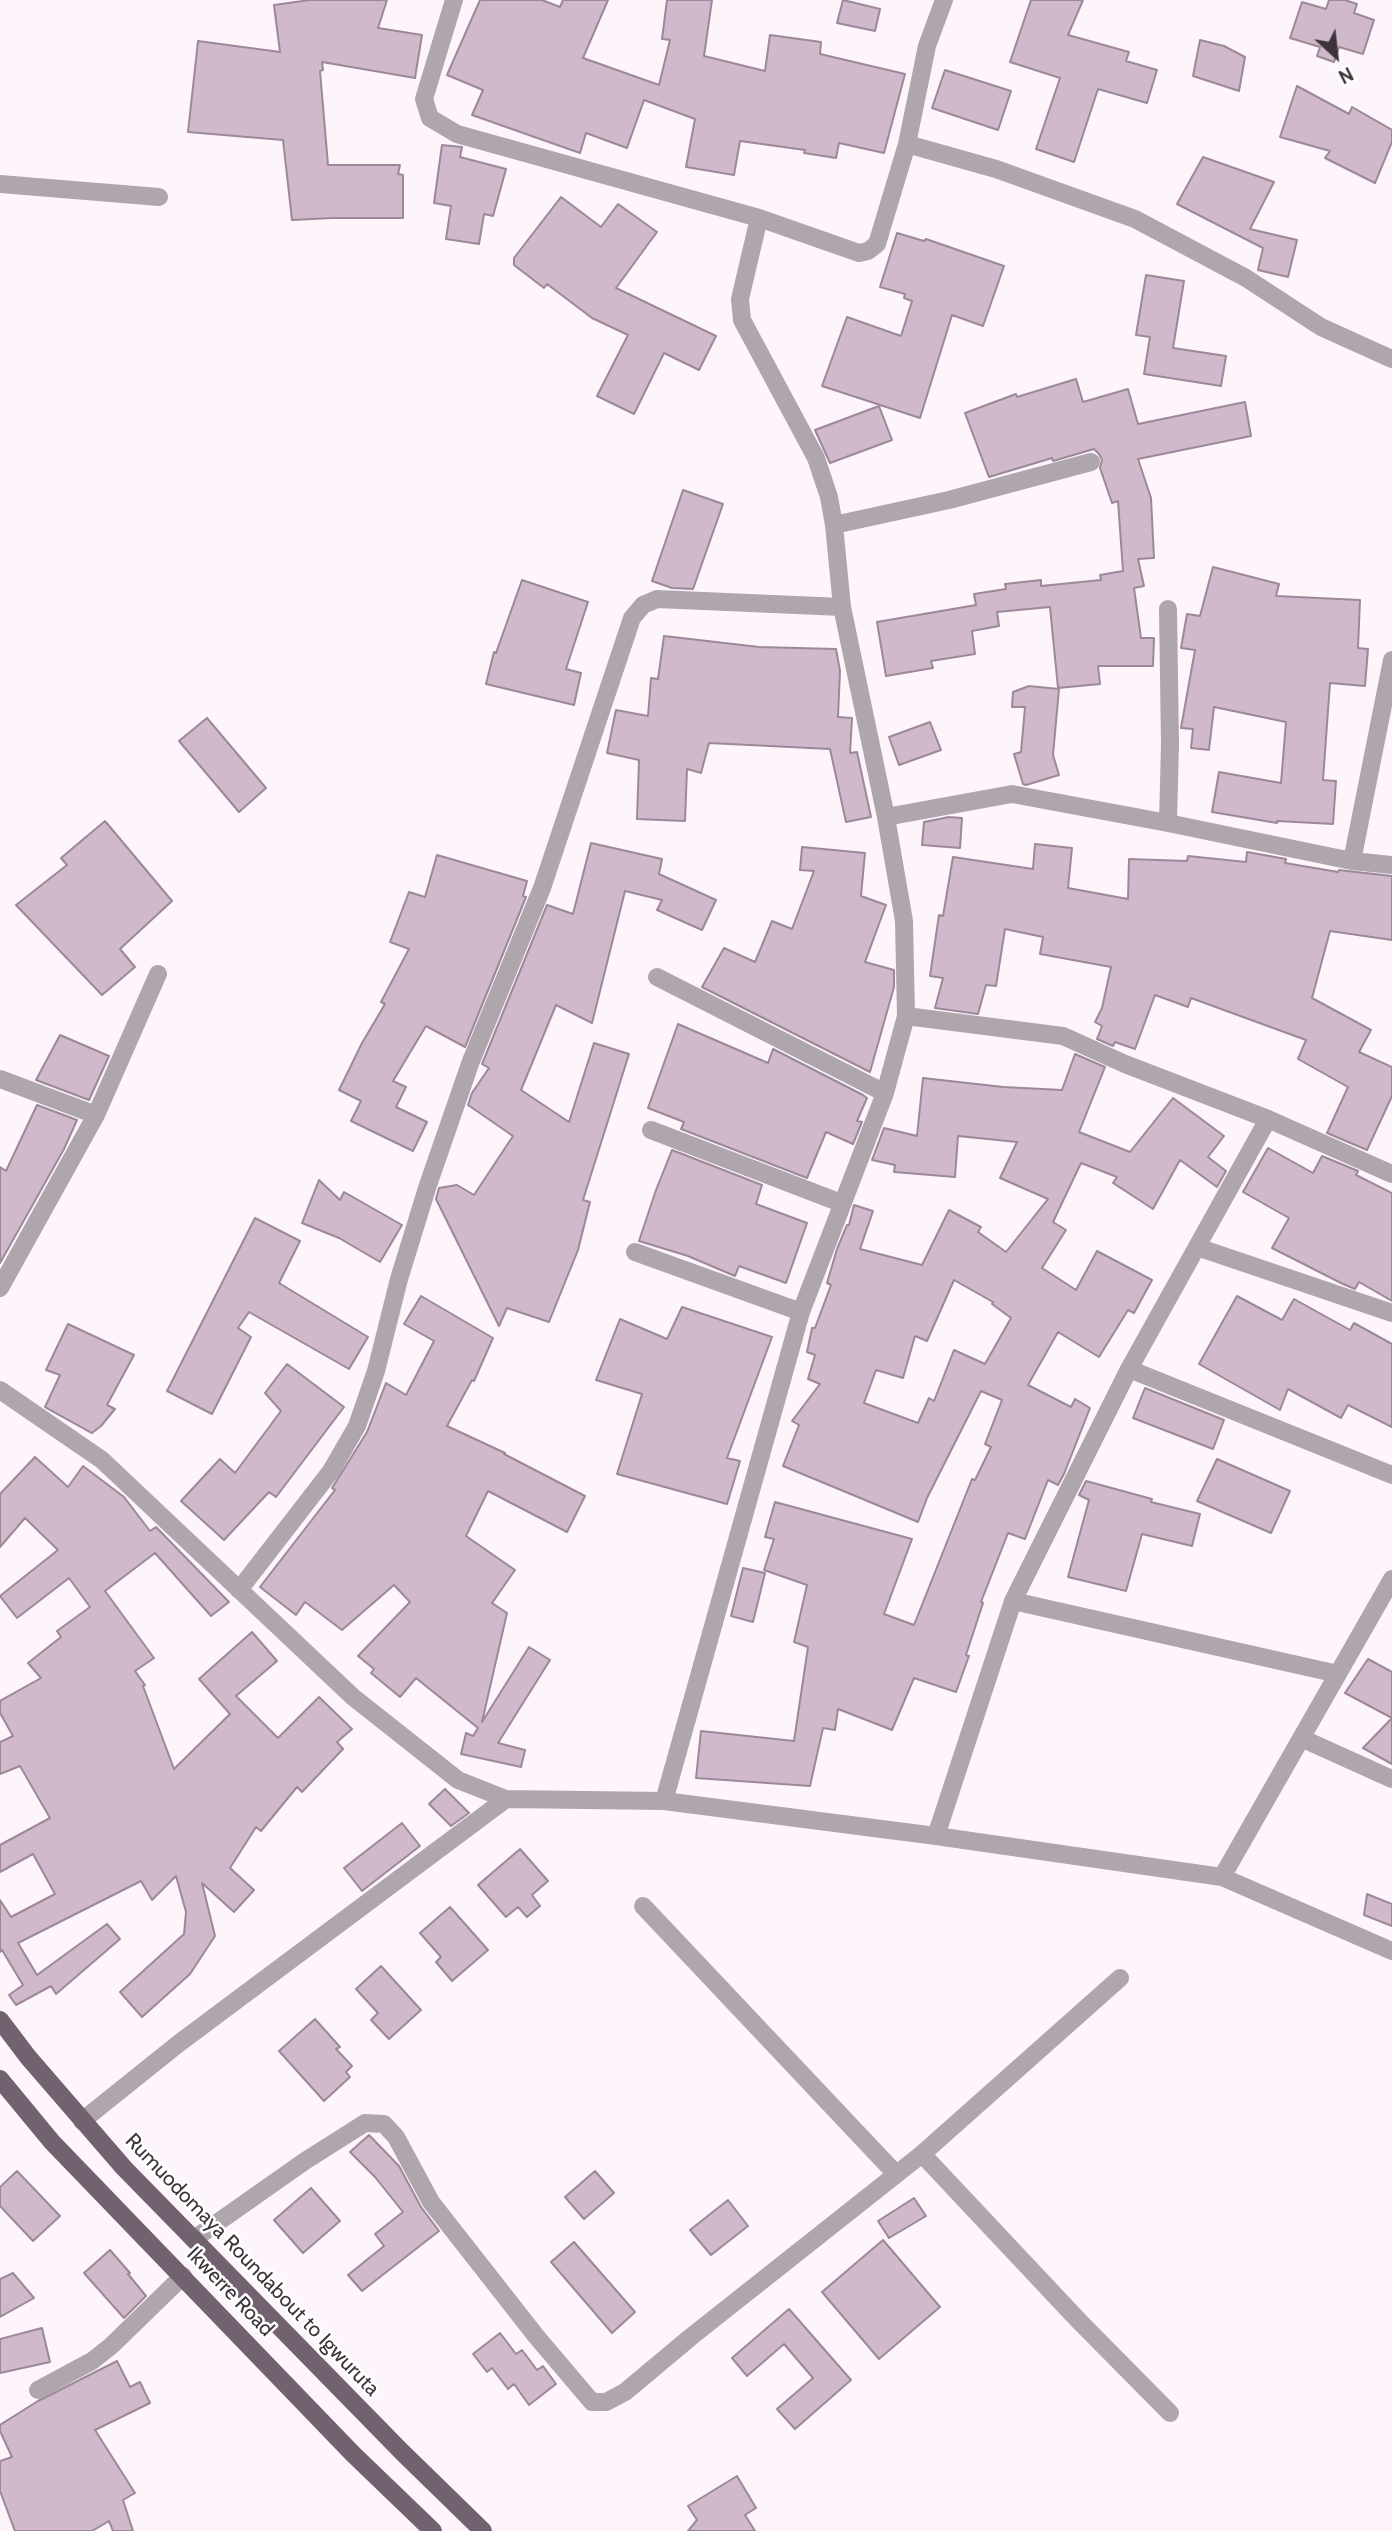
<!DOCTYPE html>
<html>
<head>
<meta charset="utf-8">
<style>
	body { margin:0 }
	#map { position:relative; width:1392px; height:2531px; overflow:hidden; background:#fef5fc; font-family:Cabin,sans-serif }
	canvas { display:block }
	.north { position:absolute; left:1301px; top:21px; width:70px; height:70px; -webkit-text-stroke:5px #fff; paint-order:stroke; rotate:153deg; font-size:19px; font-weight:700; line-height:28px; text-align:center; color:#3d343b }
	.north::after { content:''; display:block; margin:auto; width:24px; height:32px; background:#3d343b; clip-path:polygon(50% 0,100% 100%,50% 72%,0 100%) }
</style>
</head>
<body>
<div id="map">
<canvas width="1392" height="2531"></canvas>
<div class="north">N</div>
</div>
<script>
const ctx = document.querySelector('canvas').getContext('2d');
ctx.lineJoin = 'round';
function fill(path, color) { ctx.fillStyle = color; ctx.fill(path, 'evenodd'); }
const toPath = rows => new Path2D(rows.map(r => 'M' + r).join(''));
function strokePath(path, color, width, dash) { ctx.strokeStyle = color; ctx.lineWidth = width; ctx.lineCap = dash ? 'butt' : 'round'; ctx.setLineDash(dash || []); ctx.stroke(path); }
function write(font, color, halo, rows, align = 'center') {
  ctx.font = font + ' Cabin,sans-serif'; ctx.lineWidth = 5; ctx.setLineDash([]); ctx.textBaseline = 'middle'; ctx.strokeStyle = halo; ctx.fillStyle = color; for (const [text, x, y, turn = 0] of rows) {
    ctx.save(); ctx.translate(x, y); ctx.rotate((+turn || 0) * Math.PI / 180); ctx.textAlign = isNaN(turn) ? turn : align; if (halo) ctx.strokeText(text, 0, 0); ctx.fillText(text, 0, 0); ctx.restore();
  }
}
const building = toPath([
	[310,0,387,0,378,28,422,35,415,78,322,62,323,70,320,71,328,165,400,165,398,174,403,175,403,218,332,218,292,220,283,140,188,132,198,41,280,52,274,5,310,0],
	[480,0,542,0,560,7,563,0,608,0,583,58,659,85,670,40,662,39,667,0,712,0,704,56,765,71,770,35,821,42,820,54,905,74,884,153,839,143,836,158,804,153,805,150,740,141,734,175,686,167,695,119,644,100,627,148,586,133,580,153,472,115,483,90,447,75,480,0],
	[843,0,880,9,875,31,837,23,843,0],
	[1031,0,1083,0,1068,35,1129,52,1126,61,1157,70,1147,103,1098,89,1074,162,1036,149,1060,78,1010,62,1031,0],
	[1329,0,1345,0,1357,4,1354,13,1374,20,1363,54,1339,47,1334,62,1317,56,1320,47,1290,38,1302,2,1326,9,1329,0],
	[1200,40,1224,46,1245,57,1239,91,1193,76,1200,40],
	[945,70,1011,91,998,130,932,108,945,70],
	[1297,86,1349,114,1352,107,1392,130,1392,142,1375,183,1325,158,1330,151,1280,137,1297,86],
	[442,145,462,147,460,157,506,169,493,216,484,214,479,244,446,239,451,206,434,203,442,145],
	[1203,157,1274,182,1250,229,1297,240,1288,277,1258,270,1263,248,1177,204,1203,157],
	[561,197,601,227,618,204,657,232,616,288,716,336,699,370,664,353,634,414,597,396,628,335,592,318,547,284,544,288,514,265,514,258,561,197],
	[897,233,924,241,926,239,1004,266,983,326,952,315,920,418,822,386,847,317,901,336,912,301,904,298,905,294,880,287,897,233],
	[1146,275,1184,281,1173,348,1226,356,1221,386,1144,374,1150,337,1136,335,1146,275],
	[1076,379,1083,402,1128,389,1138,424,1245,402,1251,436,1138,459,1151,498,1154,558,1138,559,1144,586,1134,588,1141,638,1154,638,1153,666,1098,666,1100,684,1058,688,1050,607,997,612,999,626,972,631,975,654,931,661,933,668,886,676,877,622,976,605,974,594,1006,589,1005,584,1041,580,1041,586,1101,580,1100,575,1123,571,1118,501,1112,503,1100,468,1102,460,1099,454,1094,449,1053,461,1052,458,989,477,965,413,1016,394,1017,397,1076,379],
	[879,406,892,440,830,463,815,430,879,406],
	[683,490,723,504,693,589,672,588,652,581,683,490],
	[1213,567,1279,584,1276,596,1360,600,1358,648,1368,649,1365,686,1330,683,1323,780,1336,781,1333,824,1277,821,1277,823,1212,812,1219,772,1281,783,1286,722,1214,707,1209,750,1191,748,1193,729,1181,728,1195,650,1181,648,1187,614,1200,616,1213,567],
	[522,580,588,602,566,669,581,673,574,705,486,684,494,652,496,653,522,580],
	[664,636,759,647,836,649,840,671,838,717,852,718,850,753,857,752,871,817,846,822,830,749,709,743,701,773,687,769,685,821,637,819,639,760,607,753,616,710,648,716,651,678,658,679,664,636],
	[1029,686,1059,689,1053,755,1059,775,1026,785,1023,784,1014,754,1021,752,1025,707,1012,707,1013,692,1029,686],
	[207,718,266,788,239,812,179,741,207,718],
	[930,722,941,750,899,765,889,737,930,722],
	[949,817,962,818,960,848,922,845,924,822,949,817],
	[105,821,172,901,120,949,135,967,102,995,16,905,67,865,61,858,105,821],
	[591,843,662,859,659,874,716,900,702,930,657,910,662,900,625,891,592,1023,556,1005,521,1090,569,1122,594,1043,629,1054,583,1200,590,1202,578,1250,549,1322,507,1308,499,1326,436,1199,439,1188,457,1185,474,1195,513,1136,468,1105,472,1093,489,1068,482,1064,547,905,573,914,591,843],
	[1035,844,1072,848,1068,888,1128,899,1129,859,1187,861,1188,856,1246,862,1247,852,1286,859,1285,863,1338,872,1339,870,1392,876,1392,940,1330,931,1312,998,1371,1030,1359,1052,1392,1067,1392,1096,1367,1150,1327,1133,1348,1087,1298,1059,1306,1040,1191,998,1188,1007,1155,995,1135,1049,1115,1042,1113,1046,1097,1039,1102,1026,1095,1022,1102,1008,1111,967,1040,954,1043,937,1005,929,996,986,986,985,978,1014,935,1008,943,978,930,976,939,915,943,916,953,857,1033,869,1035,844],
	[802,847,865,853,861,896,886,905,865,962,894,970,894,987,870,1072,702,987,724,948,755,962,772,921,792,929,814,871,800,870,802,847],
	[437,855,527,881,523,896,526,897,465,1047,426,1026,393,1081,406,1087,396,1107,427,1122,413,1151,351,1121,361,1101,339,1090,362,1043,385,1004,381,1002,409,949,390,942,409,892,425,897,437,855],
	[678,1024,768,1063,773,1049,863,1095,867,1098,857,1121,862,1122,853,1144,826,1132,807,1178,681,1129,684,1122,648,1108,678,1024],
	[60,1035,109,1056,89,1100,36,1080,60,1035],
	[1075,1054,1105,1067,1079,1132,1130,1152,1173,1098,1224,1136,1208,1157,1226,1171,1217,1187,1180,1160,1153,1209,1113,1183,1117,1177,1081,1163,1053,1222,1066,1230,1042,1268,1076,1290,1097,1251,1152,1280,1134,1313,1128,1310,1099,1357,1058,1332,1028,1385,1071,1407,1075,1399,1090,1408,1064,1474,1058,1485,1048,1480,1025,1539,1008,1533,981,1602,983,1603,966,1655,969,1656,956,1692,914,1678,892,1730,838,1709,835,1730,823,1728,810,1786,696,1778,701,1731,794,1741,808,1647,794,1642,807,1585,764,1570,774,1539,765,1537,775,1502,912,1539,884,1614,914,1625,972,1479,975,1480,991,1447,985,1444,1002,1400,981,1391,927,1498,918,1522,783,1466,799,1425,792,1421,820,1384,808,1379,815,1355,807,1352,812,1328,815,1328,831,1285,827,1283,837,1249,847,1225,849,1225,854,1205,873,1211,860,1249,922,1265,949,1210,981,1227,978,1232,1006,1252,1048,1199,1000,1178,1017,1142,958,1136,955,1177,894,1172,895,1165,872,1160,884,1128,917,1136,923,1078,1003,1087,1062,1090,1075,1054],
	[954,1280,993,1302,992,1304,1011,1318,985,1364,954,1350,934,1401,929,1398,918,1423,864,1403,876,1370,903,1378,915,1336,927,1341,954,1280],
	[37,1105,77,1120,64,1149,0,1263,0,1167,6,1171,37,1105],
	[1268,1148,1313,1173,1322,1156,1358,1171,1356,1175,1392,1193,1392,1301,1359,1282,1355,1289,1343,1284,1272,1248,1289,1218,1243,1192,1268,1148],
	[672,1150,762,1185,756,1204,807,1223,786,1283,739,1266,735,1276,688,1256,639,1241,656,1190,672,1150],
	[319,1180,340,1200,344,1192,402,1225,380,1262,339,1238,302,1223,319,1180],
	[255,1218,300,1241,279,1283,368,1337,349,1369,249,1312,238,1328,251,1337,212,1414,167,1391,255,1218],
	[421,1296,493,1338,474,1381,472,1380,447,1426,505,1453,504,1454,585,1496,567,1532,488,1491,466,1536,515,1570,492,1603,507,1613,482,1722,529,1647,550,1660,498,1743,525,1750,521,1767,461,1754,466,1733,473,1736,478,1728,416,1678,400,1697,371,1673,374,1669,358,1656,410,1602,394,1585,342,1630,305,1602,296,1615,260,1587,335,1490,332,1488,367,1432,386,1383,406,1395,434,1341,404,1324,421,1296],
	[1237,1296,1282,1320,1294,1299,1350,1330,1354,1323,1392,1344,1392,1427,1348,1405,1341,1418,1288,1389,1280,1410,1199,1364,1237,1296],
	[682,1307,772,1337,727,1458,740,1461,727,1504,617,1474,642,1394,596,1380,620,1319,667,1339,682,1307],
	[68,1324,134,1355,107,1405,115,1409,101,1426,92,1433,45,1407,60,1375,46,1370,68,1324],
	[287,1364,344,1407,276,1497,269,1492,224,1540,181,1501,220,1459,235,1473,281,1411,265,1393,287,1364],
	[1145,1388,1224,1420,1213,1449,1133,1418,1145,1388],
	[35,1457,68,1487,83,1466,124,1497,150,1531,156,1527,229,1602,211,1616,155,1553,105,1591,154,1658,135,1671,145,1685,143,1686,174,1769,230,1714,199,1679,252,1632,277,1661,236,1696,278,1738,319,1697,352,1729,337,1742,343,1749,302,1792,297,1787,261,1831,256,1827,230,1868,254,1890,234,1912,202,1883,215,1936,190,1974,142,2017,120,1992,184,1934,186,1912,176,1876,152,1900,141,1881,18,1943,37,1975,107,1924,120,1939,56,1994,51,1986,16,2005,9,1995,23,1985,2,1950,0,1952,0,1900,11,1917,55,1894,33,1854,0,1872,0,1845,50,1818,20,1766,0,1774,0,1742,13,1736,0,1713,0,1701,41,1678,28,1663,61,1637,57,1631,90,1607,69,1578,17,1618,0,1596,58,1550,25,1518,0,1547,0,1494,35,1457],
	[1217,1459,1290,1491,1271,1533,1197,1501,1217,1459],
	[1086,1481,1152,1499,1151,1502,1200,1514,1192,1546,1142,1534,1126,1591,1068,1577,1089,1500,1079,1495,1086,1481],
	[743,1568,765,1573,753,1622,731,1616,743,1568],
	[1368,1659,1392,1672,1392,1718,1345,1693,1368,1659],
	[1392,1718,1392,1764,1363,1748,1392,1718],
	[445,1789,469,1813,451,1826,429,1804,445,1789],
	[402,1823,420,1846,362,1891,344,1868,402,1823],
	[520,1849,548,1881,532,1895,540,1906,527,1917,518,1907,506,1917,478,1885,520,1849],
	[1367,1894,1392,1904,1392,1926,1364,1915,1367,1894],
	[450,1907,488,1950,452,1981,436,1962,441,1957,420,1933,450,1907],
	[381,1966,421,2010,389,2039,371,2020,378,2013,356,1989,381,1966],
	[315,2019,340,2047,336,2049,352,2066,346,2072,350,2077,324,2101,279,2051,315,2019],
	[369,2135,399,2166,421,2207,439,2231,362,2291,348,2275,384,2246,375,2234,403,2212,375,2177,350,2152,369,2135],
	[17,2171,60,2216,33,2241,0,2206,0,2187,17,2171],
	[595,2171,614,2193,584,2219,565,2197,595,2171],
	[311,2188,340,2221,303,2253,274,2220,311,2188],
	[914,2198,926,2216,889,2238,878,2221,914,2198],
	[728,2200,748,2226,711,2255,690,2230,728,2200],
	[883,2240,940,2307,879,2359,822,2292,883,2240],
	[574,2242,635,2312,612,2333,551,2262,574,2242],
	[110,2250,130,2273,128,2274,146,2296,124,2318,84,2273,110,2250],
	[13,2273,34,2298,0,2317,0,2279,13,2273],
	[789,2309,851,2380,795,2429,777,2409,813,2378,784,2344,747,2376,732,2358,789,2309],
	[42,2328,50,2362,0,2373,0,2339,42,2328],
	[500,2333,516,2354,522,2350,537,2370,543,2366,556,2384,529,2405,514,2384,508,2389,492,2368,487,2372,473,2354,500,2333],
	[117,2361,130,2387,140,2382,150,2403,95,2430,135,2493,123,2500,133,2531,113,2531,109,2521,92,2531,15,2531,0,2491,0,2461,12,2457,0,2431,0,2425,38,2401,117,2361],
	[737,2476,756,2508,745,2515,755,2531,688,2531,697,2520,688,2506,737,2476]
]);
fill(building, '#cfb9cb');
strokePath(building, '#9c8899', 2);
strokePath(toPath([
	[454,0,424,99,430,118,457,134,759,218,740,299,742,320,816,458,829,497,834,525,842,607,886,817,904,921,906,1016,885,1093,801,1312,664,1801],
	[907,144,996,169,1135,219,1246,278,1321,327,1392,359],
	[0,184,159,197],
	[759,218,859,253,868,251,877,244,907,144,927,46,944,0],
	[834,525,949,500,1091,462],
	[1168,609,1170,744,1168,823],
	[886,817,1012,794,1168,823,1352,861,1392,865],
	[1352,861,1392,660],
	[657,977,885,1093],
	[906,1016,1063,1036,1125,1064,1268,1119,1392,1174],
	[0,1079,96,1115],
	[651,1130,841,1203],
	[1197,1247,1392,1313],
	[635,1252,801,1312],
	[0,1288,96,1115,158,974],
	[1129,1369,1392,1475],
	[0,1390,102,1460,353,1697,458,1780,506,1799,664,1801,936,1836,1222,1877,1392,1951],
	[239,1590,331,1471,357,1426,376,1371,399,1279,428,1185,471,1061,542,888,632,618,643,605,657,599,842,607],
	[1013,1601,1338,1674],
	[1301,1738,1392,1779],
	[936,1836,1013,1601,1129,1369,1268,1119],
	[1222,1877,1392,1579],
	[643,1906,896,2174],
	[82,2121,178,2044,506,1799],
	[922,2154,1120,1978],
	[194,2239,305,2161,365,2123,384,2124,396,2137,431,2202,536,2336,592,2402,606,2402,625,2392,692,2336,922,2154,1079,2321,1170,2413],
	[38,2390,92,2361,111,2346,183,2276]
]), '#afa5ad', 18);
strokePath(toPath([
	[0,2020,28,2057,124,2168,402,2452,483,2531],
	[0,2079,52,2142,353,2454,433,2531]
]), '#72616f', 18);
write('21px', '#3d343b', '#fff', [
	["Rumuodomaya Roundabout to Igwuruta",252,2265,46],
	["Ikwerre Road",230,2292,46]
]);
</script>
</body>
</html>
